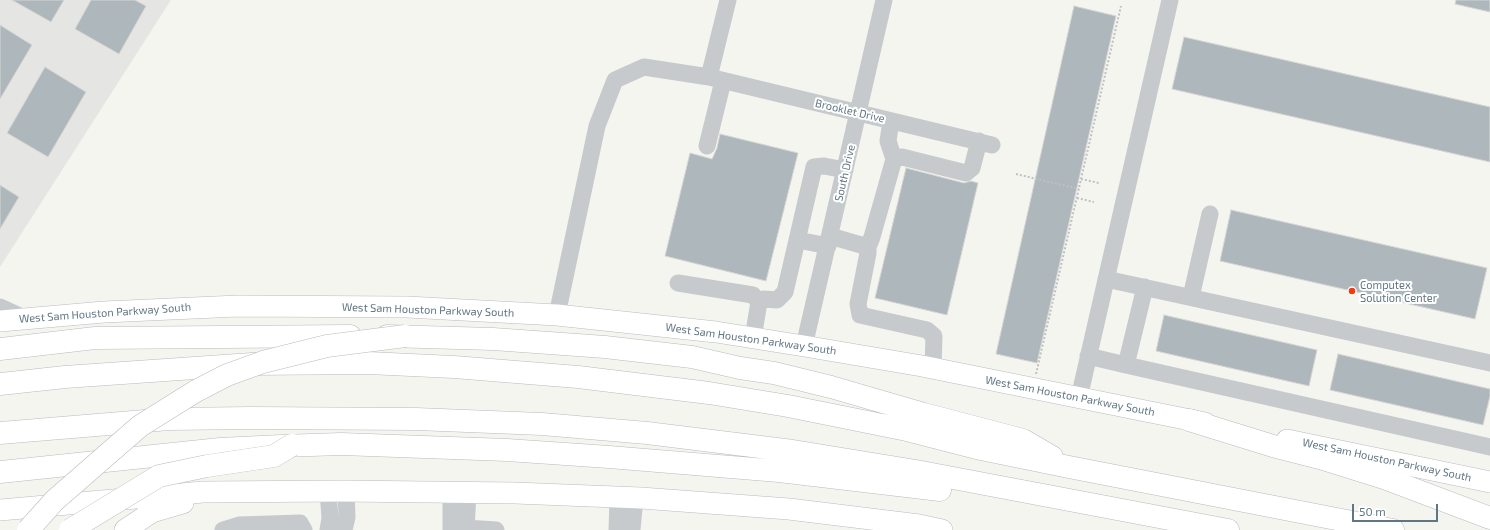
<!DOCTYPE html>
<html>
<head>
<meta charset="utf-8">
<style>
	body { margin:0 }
	#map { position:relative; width:1490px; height:530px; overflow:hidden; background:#f5f5f0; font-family:"Exo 2",sans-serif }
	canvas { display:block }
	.scale { position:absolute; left:1352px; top:504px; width:86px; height:18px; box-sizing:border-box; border:2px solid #607684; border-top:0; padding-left:5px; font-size:12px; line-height:14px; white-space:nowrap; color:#607684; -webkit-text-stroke:3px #fff; paint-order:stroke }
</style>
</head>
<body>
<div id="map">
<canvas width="1490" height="530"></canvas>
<div class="scale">50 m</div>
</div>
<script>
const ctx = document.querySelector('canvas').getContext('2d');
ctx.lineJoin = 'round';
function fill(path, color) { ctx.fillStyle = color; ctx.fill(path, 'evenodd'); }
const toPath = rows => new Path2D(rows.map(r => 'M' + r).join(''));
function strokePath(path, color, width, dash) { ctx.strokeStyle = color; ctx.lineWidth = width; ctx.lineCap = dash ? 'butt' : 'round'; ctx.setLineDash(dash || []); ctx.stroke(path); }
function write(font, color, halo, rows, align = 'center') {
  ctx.font = font + ' "Exo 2",sans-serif'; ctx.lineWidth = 4; ctx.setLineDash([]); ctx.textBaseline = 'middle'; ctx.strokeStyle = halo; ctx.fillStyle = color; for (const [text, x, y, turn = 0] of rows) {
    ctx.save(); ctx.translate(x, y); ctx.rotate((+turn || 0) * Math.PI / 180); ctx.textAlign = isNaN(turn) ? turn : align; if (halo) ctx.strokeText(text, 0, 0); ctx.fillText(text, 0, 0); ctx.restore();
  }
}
fill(toPath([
	[0,0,171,0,0,267]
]), '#e5e6e3');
const building = toPath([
	[12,0,64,0,51,22,12,0],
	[91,0,135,0,146,6,119,54,75,29,91,0],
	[1456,0,1490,0,1490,12,1455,4,1456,0],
	[1074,6,1116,16,1037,363,996,354,1074,6],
	[0,25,32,45,0,99,0,25],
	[1184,37,1490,107,1490,162,1172,89,1184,37],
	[45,67,86,92,48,157,7,133,45,67],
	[720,134,798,153,766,281,665,256,690,153,712,159,717,148,720,134],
	[906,168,964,183,971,181,978,183,947,315,875,298,906,168],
	[0,185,19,197,0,229,0,185],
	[1231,210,1487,268,1475,319,1220,261,1231,210],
	[1164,315,1317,350,1309,386,1156,351,1164,315],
	[1338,354,1490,389,1490,396,1483,425,1330,390,1338,354]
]);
fill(building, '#aeb7bb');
strokePath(building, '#d6d6d3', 1);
const major = toPath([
	[0,321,104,312,238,306,407,307,557,315,716,332,804,346,922,366,1205,423],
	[1287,440,1490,482],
	[0,510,203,492,342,491,515,493,641,498,789,509,919,525,942,530],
	[125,530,152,512,183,503]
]);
const highway = toPath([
	[387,336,493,339,605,347,692,357,740,368,774,373,831,387,924,414,1023,440,1052,457],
	[0,349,95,338,350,336],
	[0,384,65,377,252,364,368,363,454,367,578,377,709,393,788,406,907,430,981,449,1069,467,1393,530],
	[1189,420,1273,446,1320,458,1384,478,1490,518],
	[0,433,169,419,251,418,416,419,542,424,647,433,793,451,916,471,1228,530],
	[0,472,220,449,281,446,341,444,507,450,609,457,779,471,940,490]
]);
strokePath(major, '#b8bcbf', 22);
strokePath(highway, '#b7bbbd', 23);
strokePath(toPath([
	[1016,174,1079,189],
	[1081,179,1099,183],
	[1077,198,1094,202],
	[1036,374,1121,6]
]), '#bec1c2', 2, [2, 2]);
strokePath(toPath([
	[709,77,728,0],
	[891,121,888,141,894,159],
	[707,146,723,81],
	[830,236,868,247,868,253,858,304,860,315,927,330,934,336,933,368],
	[798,240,828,246],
	[868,247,872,237,894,159,902,157,966,173,972,168,979,141],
	[1106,279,1490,363],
	[678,283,753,295,759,302],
	[1145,287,1126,365,1490,447],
	[1191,297,1210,214],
	[0,307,24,318],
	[557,315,597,126,615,80,644,67,709,77,992,145],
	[753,338,759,302,764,299,777,300,785,292,814,167,824,166,845,170],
	[804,346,884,0],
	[1088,356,1126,365],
	[1079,398,1170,0],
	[328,491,330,518,328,530],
	[451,527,496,530],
	[223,530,239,525,300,523,304,530],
	[344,530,347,517,346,491],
	[451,530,451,493],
	[466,530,468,493],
	[617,530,618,498],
	[632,530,635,498]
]), '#c6cacc', 17);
strokePath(major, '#fff', 21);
strokePath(highway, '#fff', 22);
const highwayBridge = toPath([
	[28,530,55,500,140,426,196,391,227,375,263,362,327,346,405,336],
	[70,530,159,476,207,466,274,456,292,445]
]);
strokePath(highwayBridge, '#b7bbbd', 23, []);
strokePath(highwayBridge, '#fff', 22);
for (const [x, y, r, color] of [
	[1352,291,4,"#f53910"]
]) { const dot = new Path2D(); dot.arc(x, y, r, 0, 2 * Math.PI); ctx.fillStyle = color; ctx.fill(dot); strokePath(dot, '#fff', 1.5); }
write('11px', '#607684', '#fff', [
	["Brooklet Drive",850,111,13],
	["South Drive",845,173,-77],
	["West Sam Houston Parkway South",428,310,2],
	["West Sam Houston Parkway South",105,313,-4],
	["West Sam Houston Parkway South",751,339,8],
	["West Sam Houston Parkway South",1070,396,11],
	["West Sam Houston Parkway South",1387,460,12]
]);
write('11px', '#607684', '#fff', [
	["Computex",1360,285],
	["Solution Center",1360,298]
], 'left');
</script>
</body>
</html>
